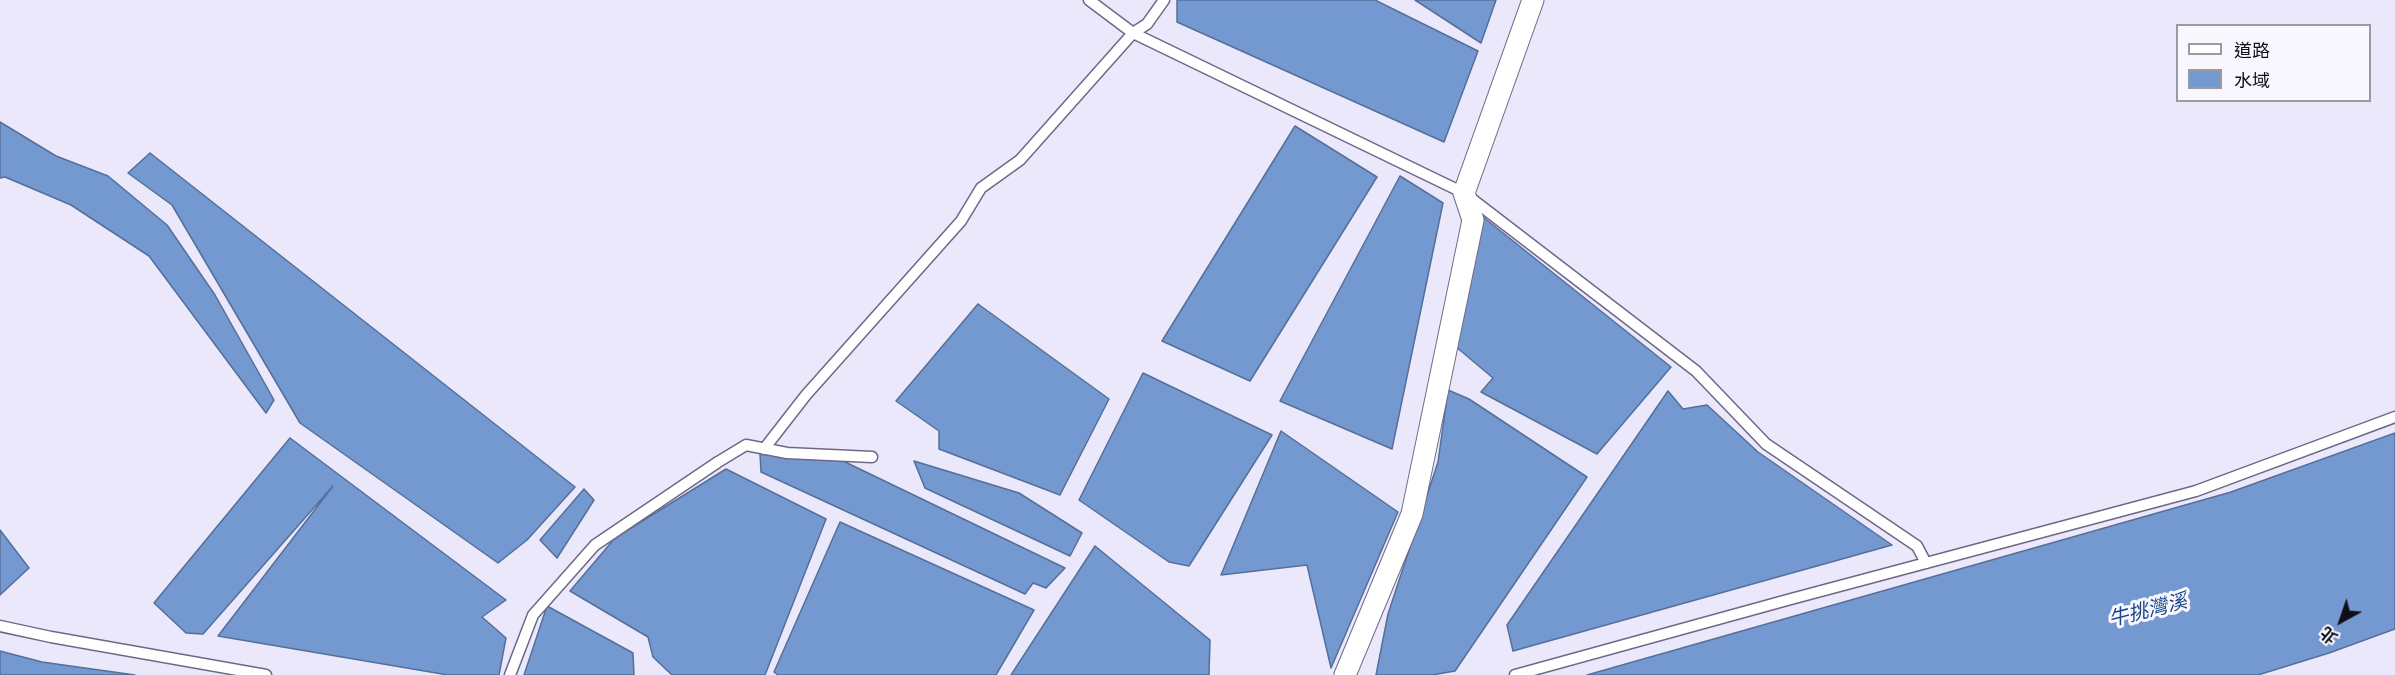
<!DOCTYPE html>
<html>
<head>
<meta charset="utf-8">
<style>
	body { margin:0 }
	#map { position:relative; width:2395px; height:675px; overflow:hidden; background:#ebe8fc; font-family:Arial,"Noto Sans TC",sans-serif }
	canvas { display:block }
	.legend { position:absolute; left:2176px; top:24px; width:195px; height:78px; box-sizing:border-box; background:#f8f7fe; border:2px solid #9b9aa2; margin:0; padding:8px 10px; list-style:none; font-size:18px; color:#100e19 }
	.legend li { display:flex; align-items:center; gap:12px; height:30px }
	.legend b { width:30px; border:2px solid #9b9aa2 }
	.north { position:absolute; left:2311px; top:591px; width:60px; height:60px; -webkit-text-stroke:4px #f8f7fe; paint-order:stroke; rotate:220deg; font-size:16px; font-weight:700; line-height:24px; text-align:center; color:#100e19 }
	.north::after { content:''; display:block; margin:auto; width:21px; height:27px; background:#100e19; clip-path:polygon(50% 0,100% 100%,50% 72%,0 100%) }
</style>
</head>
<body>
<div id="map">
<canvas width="2395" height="675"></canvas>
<ul class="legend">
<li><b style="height:8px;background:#fff"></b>道路</li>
<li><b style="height:16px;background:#7399d0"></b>水域</li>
</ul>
<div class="north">北</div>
</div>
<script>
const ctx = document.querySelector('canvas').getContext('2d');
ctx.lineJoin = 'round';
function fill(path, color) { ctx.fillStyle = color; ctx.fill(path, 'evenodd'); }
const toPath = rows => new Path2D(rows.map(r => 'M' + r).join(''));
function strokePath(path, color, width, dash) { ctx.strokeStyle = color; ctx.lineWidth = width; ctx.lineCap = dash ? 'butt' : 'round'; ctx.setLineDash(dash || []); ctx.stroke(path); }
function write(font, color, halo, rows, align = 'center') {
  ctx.font = font + ' Arial,"Noto Sans TC",sans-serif'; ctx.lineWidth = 6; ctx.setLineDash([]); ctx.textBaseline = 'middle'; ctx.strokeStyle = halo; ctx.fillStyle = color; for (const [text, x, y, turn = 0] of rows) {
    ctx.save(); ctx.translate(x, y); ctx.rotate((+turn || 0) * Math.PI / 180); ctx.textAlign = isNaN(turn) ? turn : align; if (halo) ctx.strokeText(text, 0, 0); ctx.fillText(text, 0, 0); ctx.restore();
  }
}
const water = toPath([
	[1177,0,1375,0,1478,51,1444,142,1177,22,1177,0],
	[1415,0,1496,0,1481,43,1415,0],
	[0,122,56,156,108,176,167,225,215,295,274,400,266,413,149,256,71,205,5,177,0,178,0,122],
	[1295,126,1377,177,1250,381,1162,341,1295,126],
	[150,153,575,487,527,540,498,563,300,423,172,205,128,173,150,153],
	[1400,176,1443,203,1392,449,1280,401,1400,176],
	[1483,217,1671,367,1597,454,1481,392,1493,378,1455,346,1483,217],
	[978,304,1109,399,1060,495,939,449,939,431,896,401,978,304],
	[1143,373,1272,435,1189,566,1169,562,1079,500,1143,373],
	[1448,390,1469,399,1587,477,1455,671,1432,675,1376,675,1388,614,1438,462,1448,390],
	[1668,391,1683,409,1707,405,1758,452,1892,545,1513,651,1507,625,1668,391],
	[1281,431,1398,512,1331,668,1307,565,1221,575,1281,431],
	[2395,433,2395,629,2329,653,2258,675,1587,675,2231,492,2395,433],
	[290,438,506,600,482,617,506,638,499,675,448,675,218,636,333,486,203,634,186,633,154,603,290,438],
	[760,454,841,460,1065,568,1046,588,1033,583,1025,594,761,472,760,454],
	[914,461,1019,493,1082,533,1070,556,925,488,914,461],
	[726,469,826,519,765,675,672,675,653,657,648,637,570,591,615,538,726,469],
	[584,489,594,500,557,558,540,540,584,489],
	[840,522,1034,610,996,675,778,675,774,672,840,522],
	[0,530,29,568,0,595,0,530],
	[1095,546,1210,640,1209,675,1011,675,1095,546],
	[547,606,633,653,634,675,524,675,547,606],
	[0,651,42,662,135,675,0,675,0,651]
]);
fill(water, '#7399d0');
strokePath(water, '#556f99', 1.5);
const lane = toPath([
	[1089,0,1133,33,1464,193,1696,371,1766,444,1917,546,1926,563],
	[764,449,806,395,961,221,981,188,1020,160,1133,33,1147,24,1164,0],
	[0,626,51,637,266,675],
	[510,675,533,615,595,545,718,462,746,445,787,453,872,457],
	[1515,675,1791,599,2196,491,2395,417]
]);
const street = toPath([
	[1345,675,1412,514,1473,220,1464,193,1533,0]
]);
strokePath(lane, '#6d6886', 13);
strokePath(street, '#6d6886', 23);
strokePath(lane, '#fff', 10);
strokePath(street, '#fff', 21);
write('italic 20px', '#164688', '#f8f7fe', [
	["牛挑灣溪",2148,611,-14]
]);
</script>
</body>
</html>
